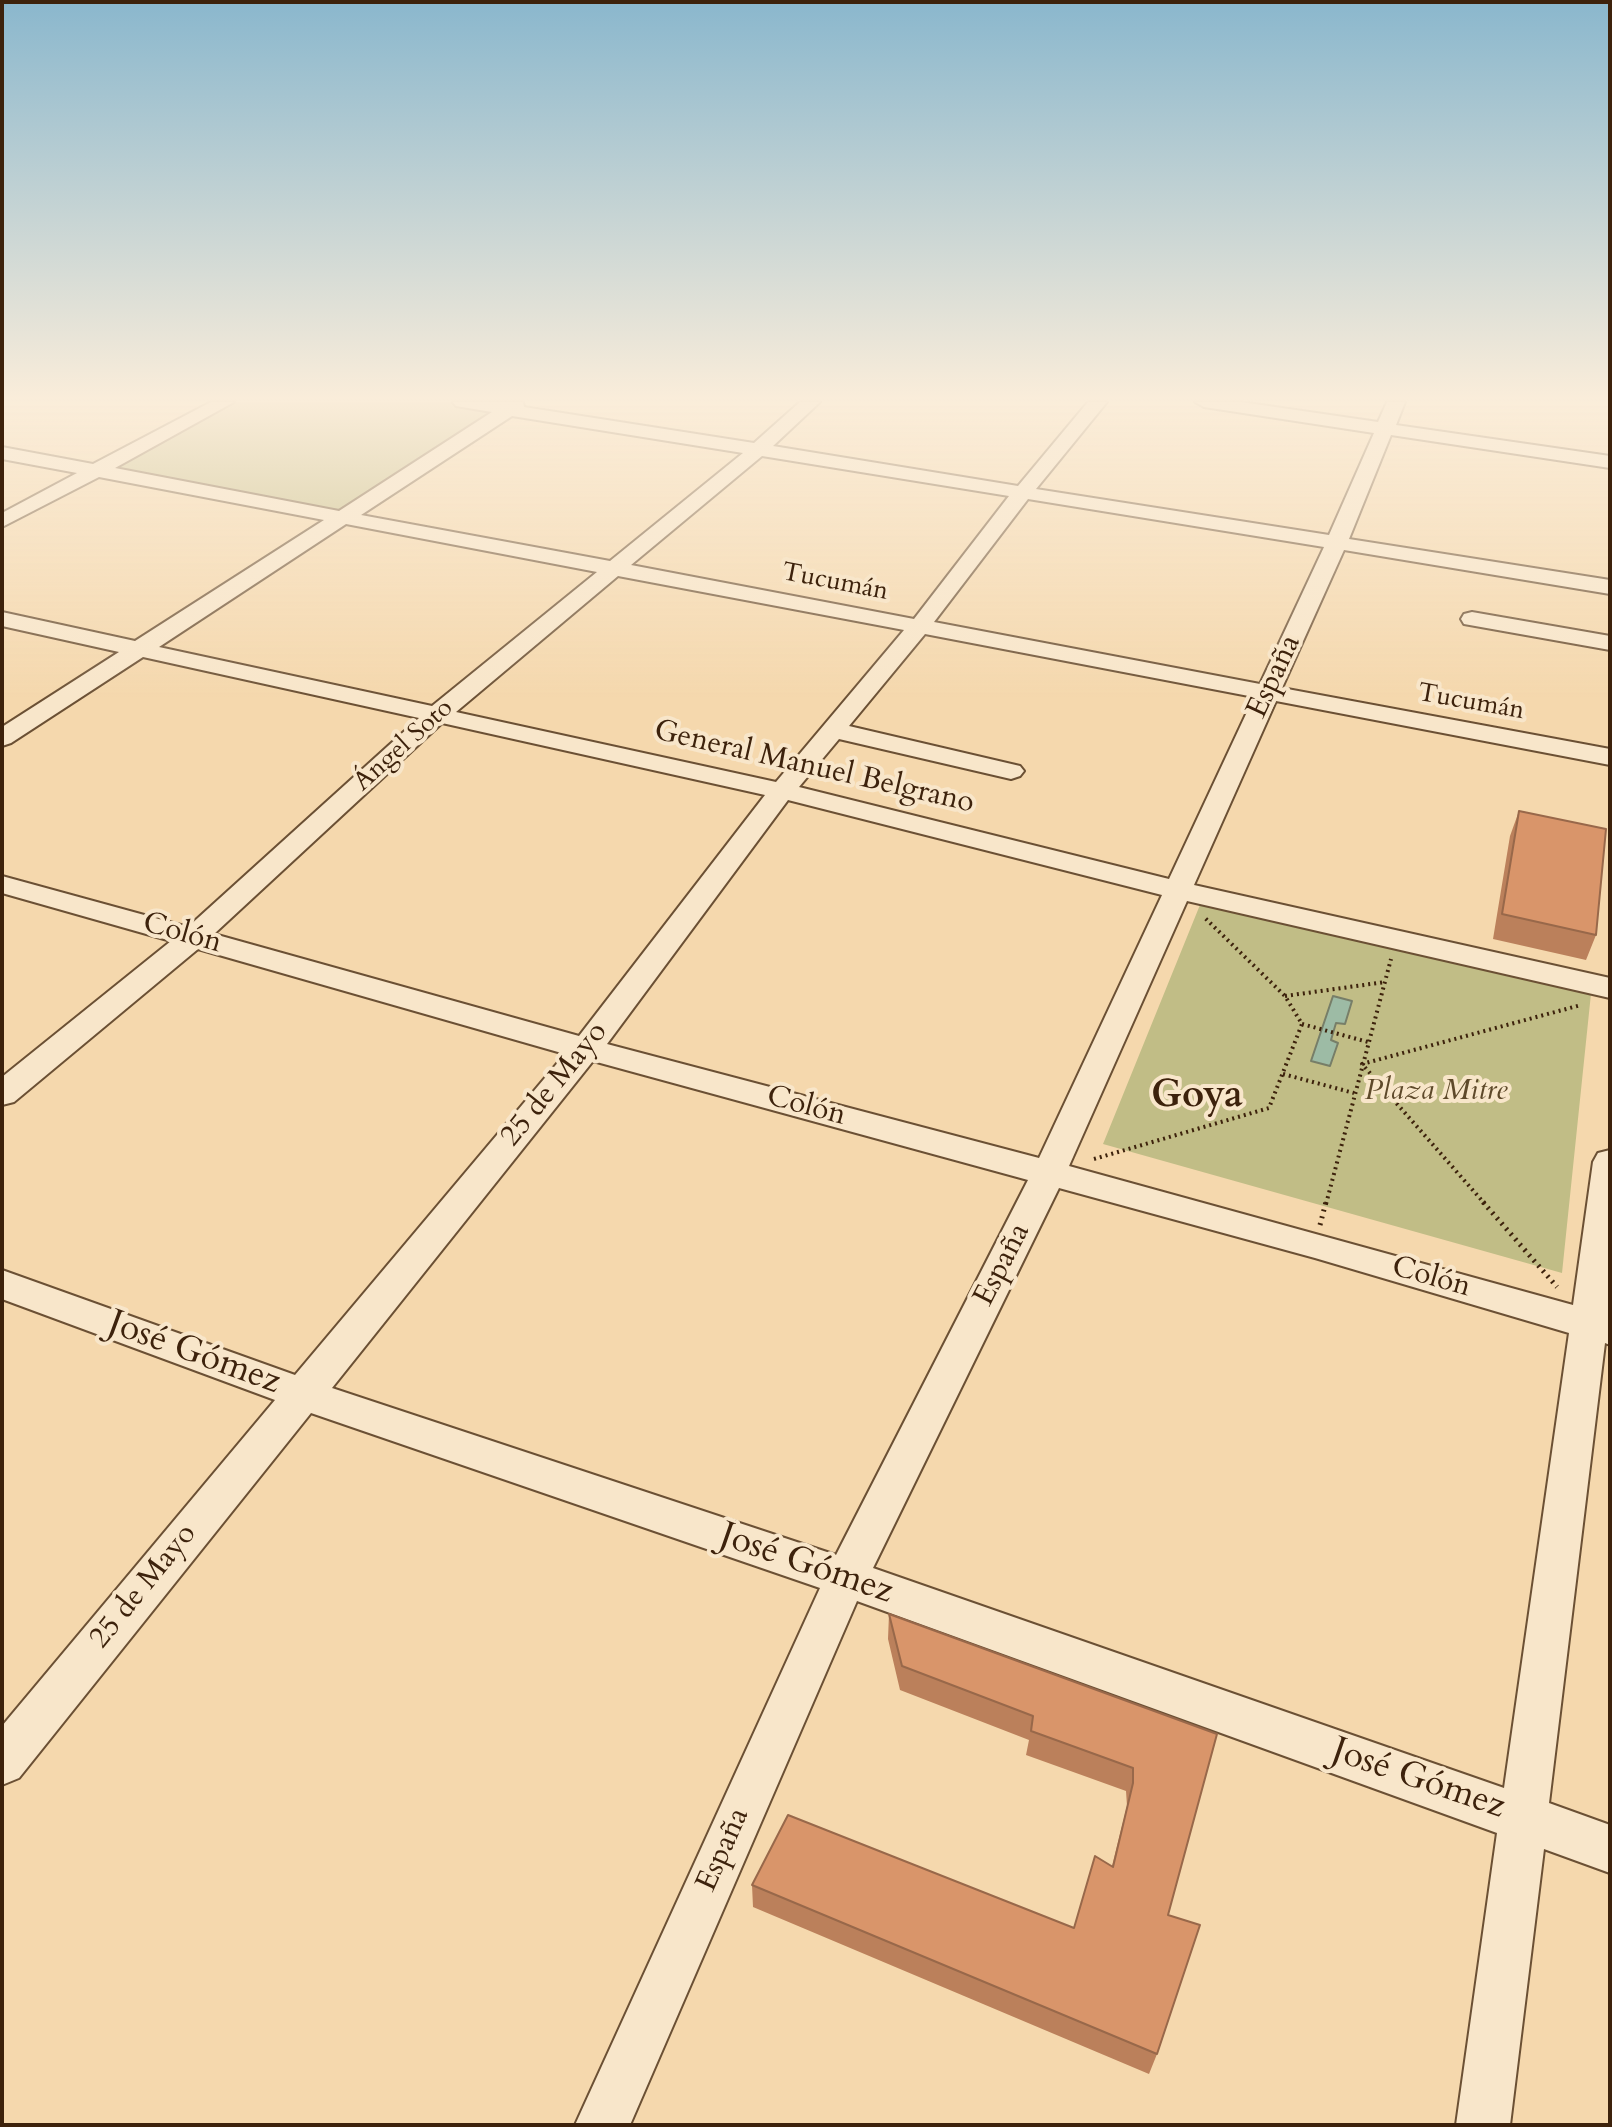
<!DOCTYPE html>
<html>
<head>
<meta charset="utf-8">
<style>
	body { margin:0 }
	#map { position:relative; width:1612px; height:2127px; overflow:hidden; background:#f5d8ad; font-family:Cardo,serif }
	canvas { display:block }
	.frame { position:absolute; inset:0; border:4px solid #3d220c; pointer-events:none }
</style>
</head>
<body>
<div id="map">
<canvas width="1612" height="2127"></canvas>
<div class="frame"></div>
</div>
<script>
const ctx = document.querySelector('canvas').getContext('2d');
ctx.lineJoin = 'round';
function fill(path, color) { ctx.fillStyle = color; ctx.fill(path, 'evenodd'); }
const toPath = rows => new Path2D(rows.map(r => 'M' + r).join(''));
function strokePath(path, color, width, dash) { ctx.strokeStyle = color; ctx.lineWidth = width; ctx.lineCap = dash ? 'butt' : 'round'; ctx.setLineDash(dash || []); ctx.stroke(path); }
function write(font, color, halo, rows, align = 'center') {
  ctx.font = font + ' Cardo,serif'; ctx.lineWidth = 8; ctx.setLineDash([]); ctx.textBaseline = 'middle'; ctx.strokeStyle = halo; ctx.fillStyle = color; for (const [text, x, y, turn = 0] of rows) {
    ctx.save(); ctx.translate(x, y); ctx.rotate((+turn || 0) * Math.PI / 180); ctx.textAlign = isNaN(turn) ? turn : align; if (halo) ctx.strokeText(text, 0, 0); ctx.fillText(text, 0, 0); ctx.restore();
  }
}
fill(toPath([
	[225,402,462,402,509,410,343,519,97,472],
	[1204,895,1592,984,1562,1273,1103,1144]
]), '#c1bd86');
const water = toPath([
	[1333,996,1352,1001,1345,1024,1336,1023,1331,1040,1338,1043,1330,1066,1311,1061,1333,996]
]);
fill(water, '#9dbba5');
strokePath(water, '#777e68', 2);
const minor = toPath([
	[211,402,234,402,115,468,339,511,492,412,456,406,453,402,523,402,524,407,754,443,800,402,820,402,773,446,1018,486,1088,402,1107,402,1036,489,1329,535,1374,433,1204,407,1195,402,1241,402,1378,422,1387,402,1405,402,1396,425,1610,456,1610,468,1391,435,1349,539,1610,580,1610,594,1344,550,1282,688,1610,749,1610,765,1276,701,1194,885,1610,978,1610,998,1187,901,1069,1166,1573,1305,1593,1162,1598,1153,1610,1150,1610,1345,1605,1343,1549,1803,1610,1825,1610,1873,1544,1849,1510,2125,1456,2125,1497,1833,857,1601,630,2125,575,2125,820,1588,311,1413,19,1778,2,1785,2,1726,275,1400,2,1299,2,1270,295,1375,565,1054,198,949,14,1102,2,1105,2,1077,171,941,2,893,2,876,188,927,419,718,143,657,11,743,2,746,2,727,119,652,2,626,2,612,135,641,324,520,99,477,2,527,2,513,77,473,2,459,2,447,93,464,211,402],
	[512,416,743,453,610,561,361,515,512,416],
	[762,456,1009,496,914,619,631,565,762,456],
	[1028,499,1324,547,1260,684,934,622,1028,499],
	[346,524,597,572,432,706,159,647,346,524],
	[618,576,904,630,776,782,456,712,618,576],
	[925,634,1254,697,1169,879,799,787,839,739,1011,779,1020,776,1024,771,1020,766,849,726,925,634],
	[442,723,765,795,579,1036,214,934,442,723],
	[788,800,1162,895,1039,1158,607,1044,788,800],
	[593,1061,1028,1180,836,1555,332,1388,593,1061],
	[1059,1188,1315,1258,1569,1333,1504,1788,873,1568,1059,1188],
	[1472,612,1610,636,1610,650,1464,624,1461,619,1464,614,1472,612]
]);
strokePath(minor, '#6b5034', 4);
strokePath(toPath([
	[1285,996,1385,982],
	[1302,1024,1368,1042],
	[1283,1074,1354,1093],
	[1094,1159,1269,1108,1302,1024,1285,996,1204,917],
	[1326,1204,1391,959],
	[1485,1204,1362,1064,1581,1005]
]), '#3d220c', 4, [2, 4]);
strokePath(toPath([
	[1483,1202,1557,1287],
	[1320,1225,1326,1202]
]), '#3d220c', 5, [2, 5]);
fill(minor, '#f8e6ca');
fill(toPath([
	[1519,811,1596,935,1586,960,1493,939,1510,836],
	[889,1614,1217,1734,1168,1915,1157,2054,1149,2074,753,1907,752,1885,1074,1928,1112,1866,1127,1806,1126,1791,1026,1755,1029,1740,900,1690,888,1639]
]), '#bb805b');
const building = toPath([
	[1519,811,1606,829,1596,935,1502,914,1519,811],
	[889,1614,1217,1734,1168,1915,1200,1925,1157,2054,752,1885,788,1815,1074,1928,1095,1856,1113,1867,1133,1783,1133,1768,1031,1731,1033,1716,902,1666,889,1614]
]);
fill(building, '#d9956a');
strokePath(building, '#98684a', 2);
const sky = ctx.createLinearGradient(0, 0, 0, 700);
sky.addColorStop(0, '#8ab7cd');
sky.addColorStop(0.57, '#faedda');
sky.addColorStop(1, '#faedda00');
ctx.fillStyle = sky;
ctx.fillRect(0, 0, 1612, 700);
write('26px', '#3d220c', '#f8e6ca', [
	["Tucumán",835,583,11],
	["Tucumán",1471,703,10],
	["Ángel Soto",404,746,-42]
]);
write('30px', '#3d220c', '#f8e6ca', [
	["España",1275,677,-65],
	["General Manuel Belgrano",814,768,13],
	["Colón",182,934,16],
	["25 de Mayo",555,1085,-51],
	["Colón",806,1107,15],
	["España",1003,1265,-63],
	["Colón",1431,1278,16],
	["25 de Mayo",144,1587,-51],
	["España",724,1850,-66]
]);
write('italic 30px', '#5e492a', '#f8e6ca', [
	["Plaza Mitre",1436,1092]
]);
write('36px', '#3d220c', '#f8e6ca', [
	["José Gómez",194,1354,20],
	["José Gómez",806,1565,19],
	["José Gómez",1418,1780,19]
]);
write('bold 38px', '#3d220c', '#f8e6ca', [
	["Goya",1197,1097]
]);
</script>
</body>
</html>
